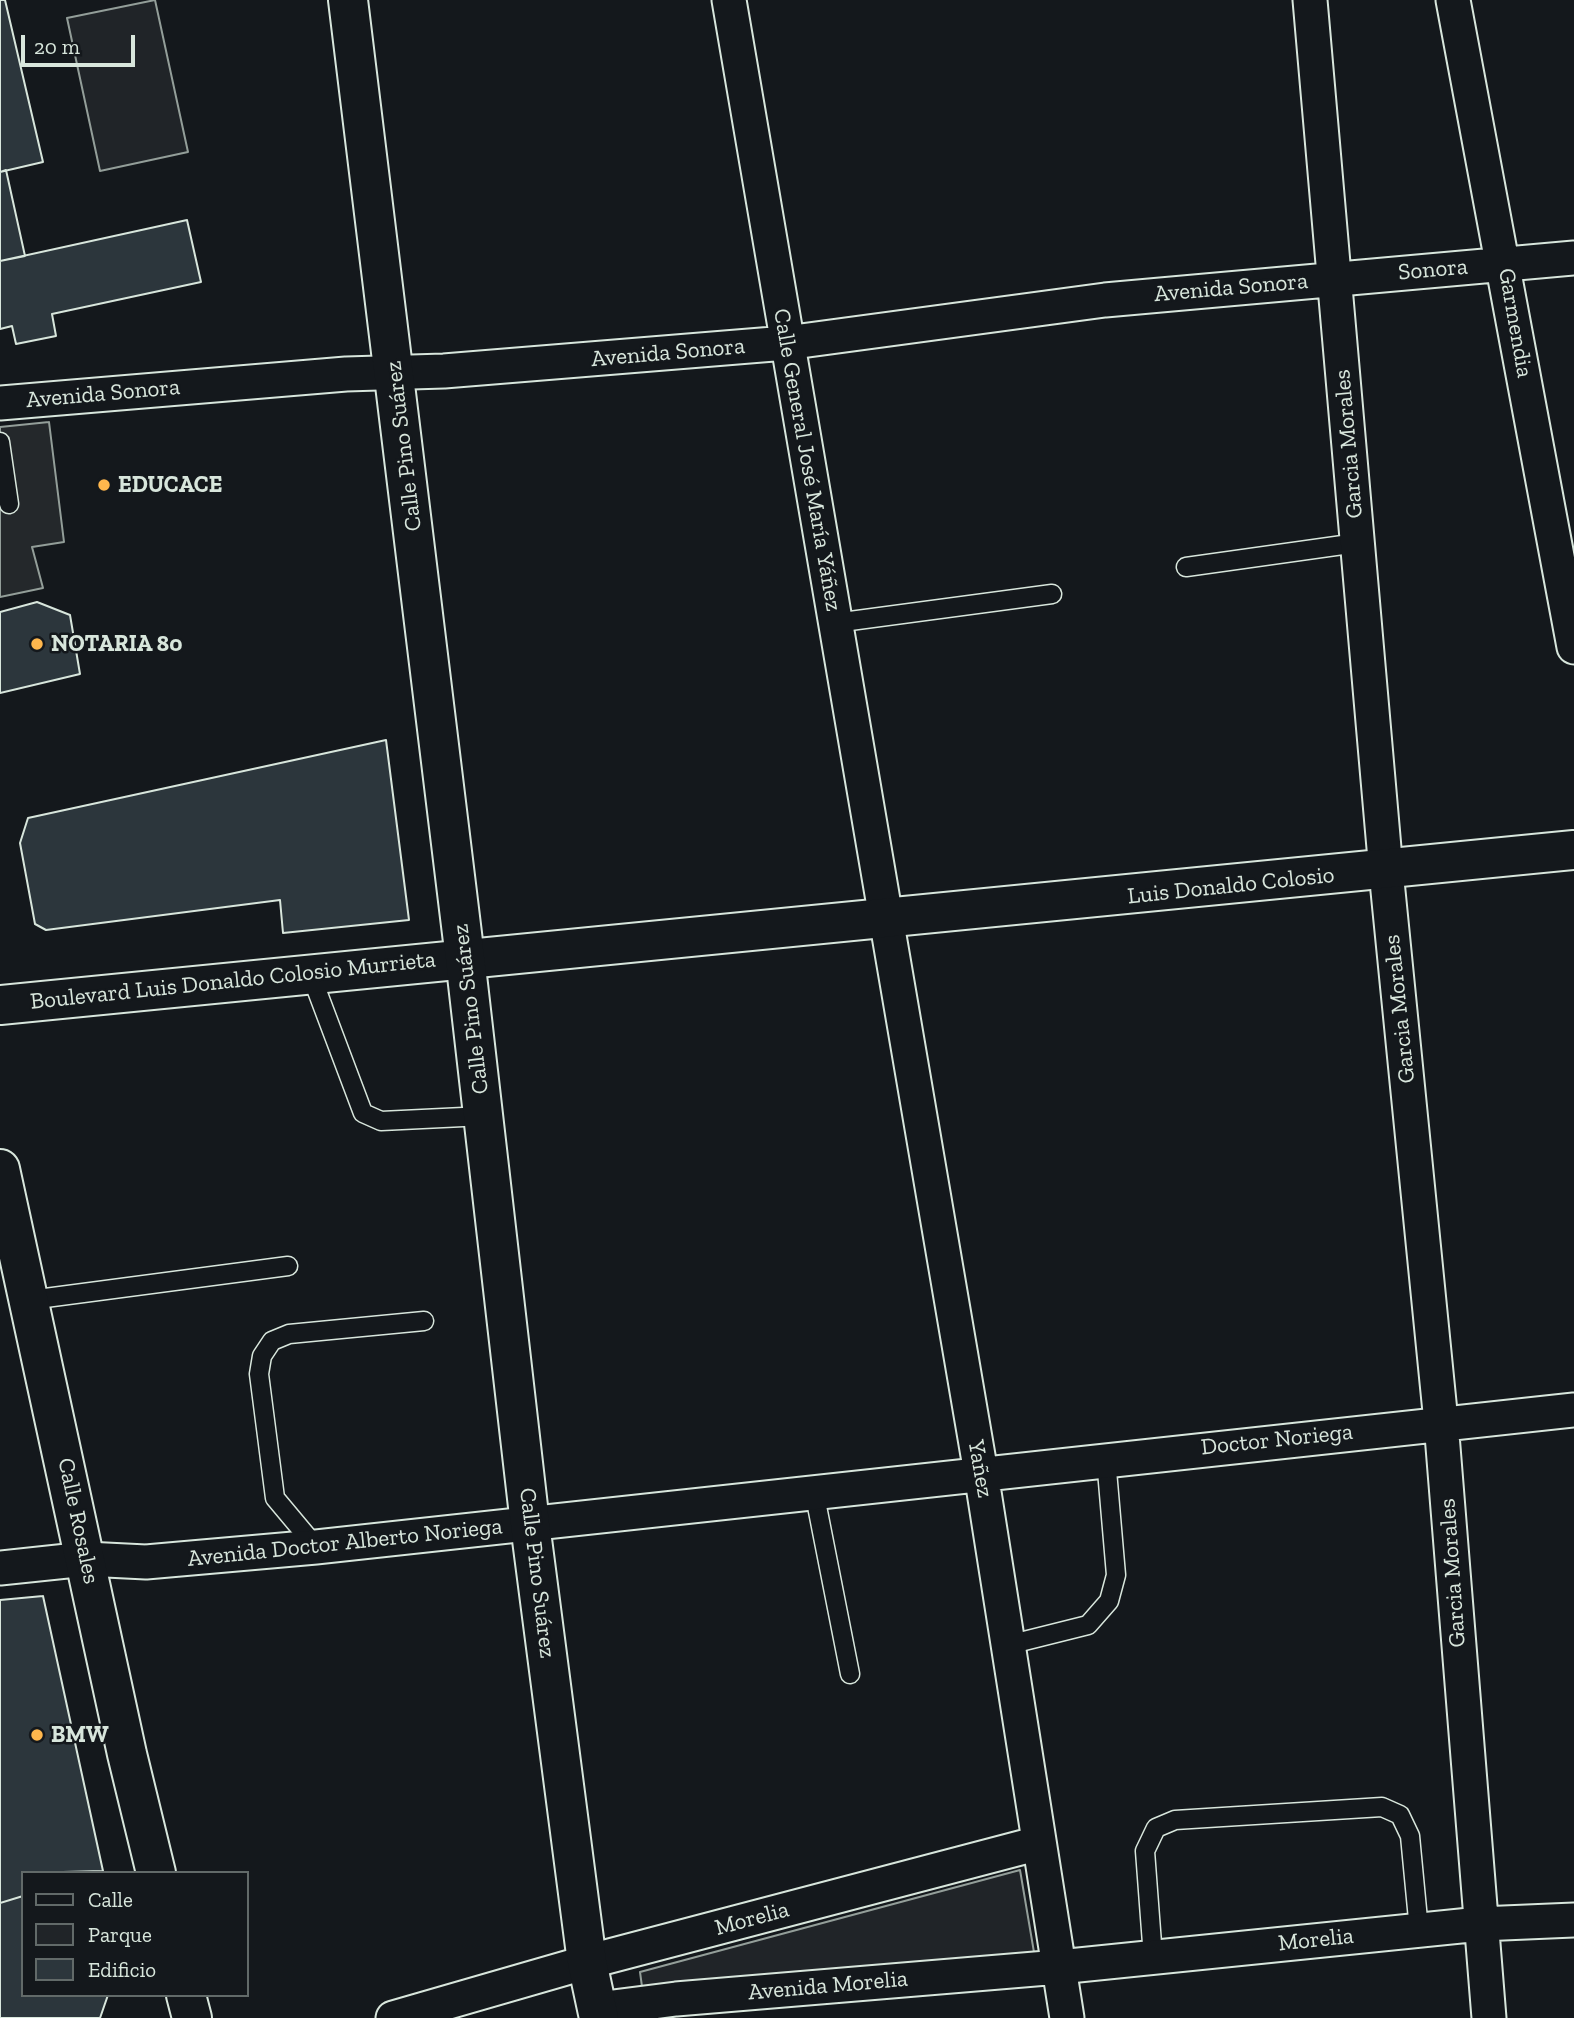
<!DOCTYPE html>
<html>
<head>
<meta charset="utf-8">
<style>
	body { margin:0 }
	#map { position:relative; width:1574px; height:2018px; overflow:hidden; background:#14181c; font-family:"Zilla Slab",serif }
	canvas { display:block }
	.legend { position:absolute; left:21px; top:1871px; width:228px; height:126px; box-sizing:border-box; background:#14181c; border:2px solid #626a69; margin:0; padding:9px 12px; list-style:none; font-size:21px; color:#d8e6dc }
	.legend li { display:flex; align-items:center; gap:14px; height:35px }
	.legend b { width:35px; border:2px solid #626a69 }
	.scale { position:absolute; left:21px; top:35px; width:114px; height:32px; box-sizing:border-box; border:4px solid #d8e6dc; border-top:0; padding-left:9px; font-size:21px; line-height:24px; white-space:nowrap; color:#d8e6dc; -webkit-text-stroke:5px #14181c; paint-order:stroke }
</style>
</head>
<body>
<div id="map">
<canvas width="1574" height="2018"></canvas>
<ul class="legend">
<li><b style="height:9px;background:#14181c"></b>Calle</li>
<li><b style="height:19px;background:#202428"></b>Parque</li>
<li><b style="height:19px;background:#2c363c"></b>Edificio</li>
</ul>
<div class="scale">20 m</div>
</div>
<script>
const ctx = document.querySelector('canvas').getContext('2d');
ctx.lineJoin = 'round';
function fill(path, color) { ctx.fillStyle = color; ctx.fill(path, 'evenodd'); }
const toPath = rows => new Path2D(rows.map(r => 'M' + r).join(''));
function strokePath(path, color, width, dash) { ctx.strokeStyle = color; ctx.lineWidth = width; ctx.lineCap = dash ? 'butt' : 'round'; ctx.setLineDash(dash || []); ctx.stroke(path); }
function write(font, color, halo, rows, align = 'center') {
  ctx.font = font + ' "Zilla Slab",serif'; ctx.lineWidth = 5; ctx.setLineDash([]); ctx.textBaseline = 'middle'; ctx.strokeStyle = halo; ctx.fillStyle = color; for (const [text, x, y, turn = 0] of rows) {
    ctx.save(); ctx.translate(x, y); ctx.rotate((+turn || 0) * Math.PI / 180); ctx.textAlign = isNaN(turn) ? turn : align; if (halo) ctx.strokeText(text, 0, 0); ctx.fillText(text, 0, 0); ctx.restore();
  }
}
const green = toPath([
	[155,0,188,152,100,171,67,18,155,0],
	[1020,1870,1036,1964,643,1994,640,1972,1020,1870]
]);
fill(green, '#202428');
strokePath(green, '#939e99', 2);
const parking = toPath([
	[49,422,64,542,32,547,43,588,0,597,0,427,49,422]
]);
fill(parking, '#24282b');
strokePath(parking, '#939e99', 2);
const building = toPath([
	[0,0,5,0,43,162,0,172,0,0],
	[6,170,25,256,0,261,0,172,6,170],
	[187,220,201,282,52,314,56,336,16,344,12,326,0,329,0,261,187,220],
	[37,602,70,615,80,674,0,693,0,612,37,602],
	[386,740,409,920,283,933,280,900,46,930,35,924,20,843,28,818,386,740],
	[43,1596,103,1871,23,1873,23,1896,0,1903,0,1600,43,1596],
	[23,1896,23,1995,108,1995,100,2018,0,2018,0,1903,23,1896]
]);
fill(building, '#2c363c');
strokePath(building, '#d8e6dc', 2);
const lane = toPath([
	[0,442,9,504],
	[1186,567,1357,543],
	[835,623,1052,594],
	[311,975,363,1113,381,1121,484,1116],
	[30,1300,288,1266],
	[814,1491,850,1674],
	[316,1547,275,1498,259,1374,262,1356,272,1341,289,1334,424,1321],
	[1008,1645,1088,1625,1109,1601,1116,1575,1106,1459],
	[1153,1957,1145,1851,1156,1828,1175,1820,1382,1807,1400,1815,1410,1836,1419,1930]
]);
const street = toPath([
	[729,0,981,1473,1067,2018],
	[1310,0,1386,871,1441,1422,1489,2018],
	[1453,0,1574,647],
	[0,403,346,374,444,371,786,343,1105,300,1574,258],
	[0,1568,86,1559,146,1562,316,1547,1574,1410],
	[597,2009,676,1999,1059,1967,1480,1924,1574,1920],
	[393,2018,587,1962,1039,1843]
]);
const secondary = toPath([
	[0,1005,1574,850]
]);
const primary = toPath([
	[348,0,465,958,530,1524,587,1962,599,2018],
	[0,1169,127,1754,156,1873],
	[186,1995,192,2018]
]);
strokePath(lane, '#d8e6dc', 21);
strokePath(street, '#d8e6dc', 37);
strokePath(secondary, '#d8e6dc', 42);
strokePath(primary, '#d8e6dc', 42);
strokePath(lane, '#14181c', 18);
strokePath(street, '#14181c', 33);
strokePath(secondary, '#14181c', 38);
strokePath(primary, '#14181c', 38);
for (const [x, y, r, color] of [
	[104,485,7,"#ffb74d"],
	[37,644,7,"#ffb74d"],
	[37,1735,7,"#ffb74d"]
]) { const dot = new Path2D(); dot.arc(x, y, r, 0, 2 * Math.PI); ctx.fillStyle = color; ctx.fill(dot); strokePath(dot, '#14181c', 2.5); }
write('23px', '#d8e6dc', '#14181c', [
	["Sonora",1433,270,-5],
	["Avenida Sonora",1231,288,-5],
	["Garmendia",1515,323,80],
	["Avenida Sonora",668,353,-5],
	["Avenida Sonora",103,394,-5],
	["Garcia Morales",1349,444,-95],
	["Calle Pino Suárez",404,446,-97],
	["Calle General José María Yáñez",807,460,80],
	["Luis Donaldo Colosio",1231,886,-6],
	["Boulevard Luis Donaldo Colosio Murrieta",233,981,-6],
	["Calle Pino Suárez",471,1009,-97],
	["Garcia Morales",1400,1009,-96],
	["Doctor Noriega",1277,1440,-6],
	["Yañez",980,1469,80],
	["Calle Rosales",78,1521,78],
	["Avenida Doctor Alberto Noriega",345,1543,-6],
	["Calle Pino Suárez",537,1573,83],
	["Garcia Morales",1453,1573,-94],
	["Morelia",752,1919,-15],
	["Morelia",1316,1940,-6],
	["Avenida Morelia",828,1986,-5]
]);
write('bold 23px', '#d8e6dc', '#14181c', [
	["EDUCACE",118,485],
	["NOTARIA 80",51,644],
	["BMW",51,1735]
], 'left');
</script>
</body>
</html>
